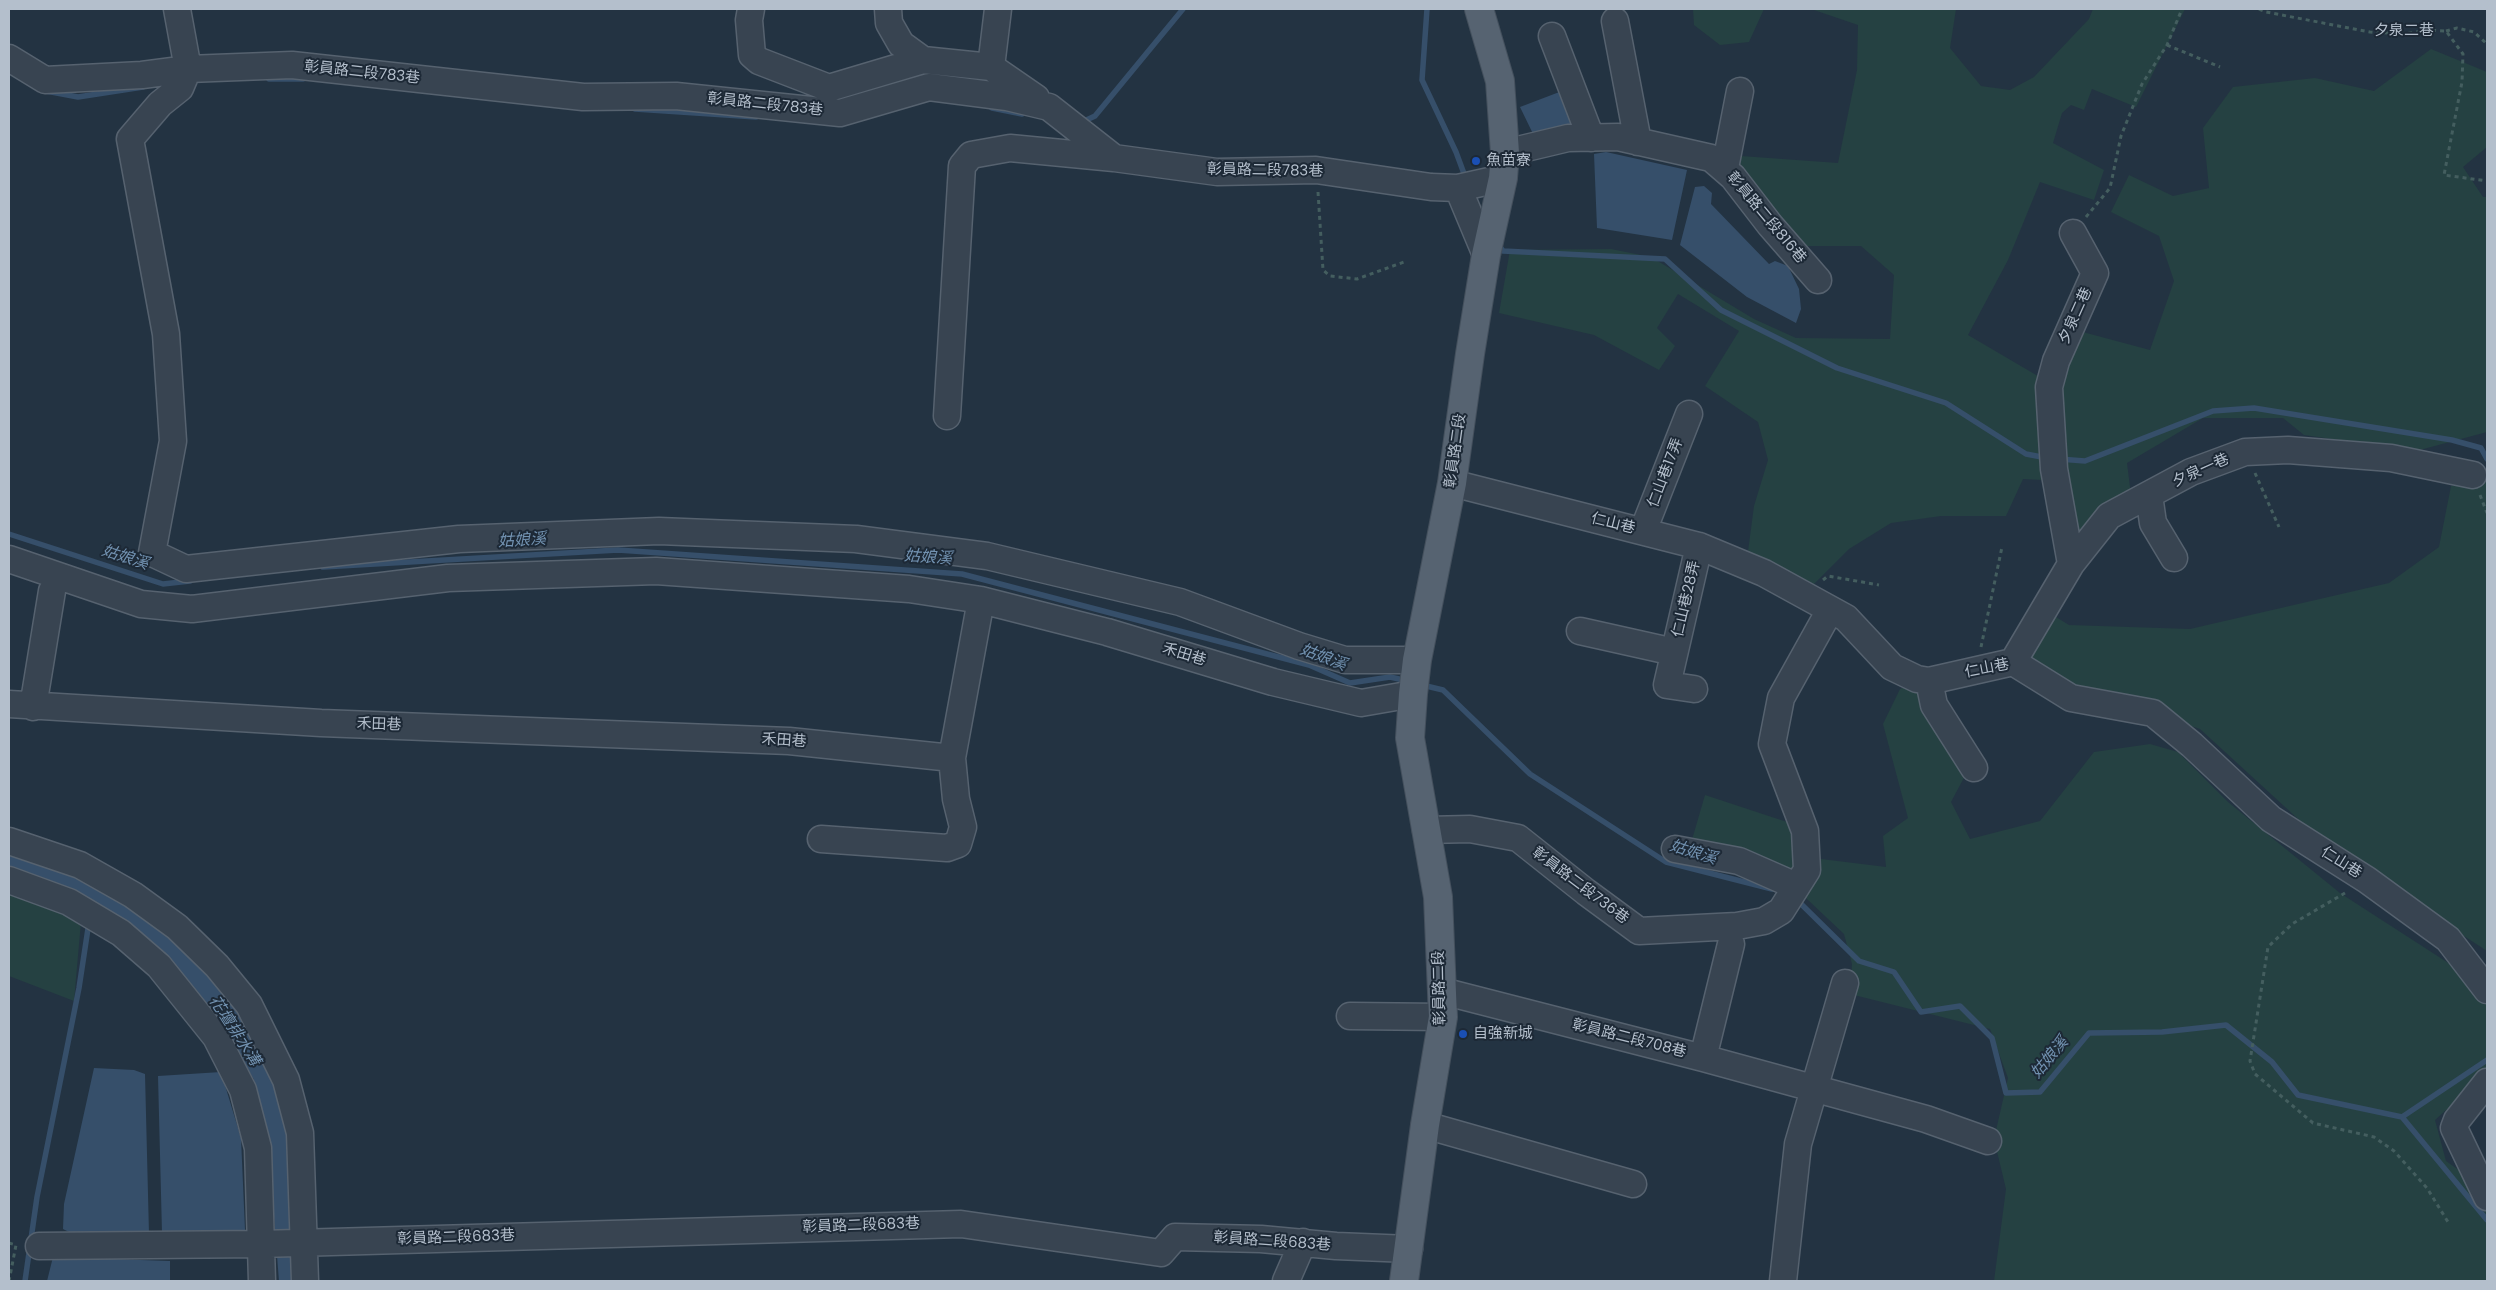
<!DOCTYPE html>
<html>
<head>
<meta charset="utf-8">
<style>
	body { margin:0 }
	#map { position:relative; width:2496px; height:1290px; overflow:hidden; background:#233342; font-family:Poppins,sans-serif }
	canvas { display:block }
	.frame { position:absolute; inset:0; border:10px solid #b4bfcc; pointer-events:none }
</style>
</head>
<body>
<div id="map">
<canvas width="2496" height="1290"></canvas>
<div class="frame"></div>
</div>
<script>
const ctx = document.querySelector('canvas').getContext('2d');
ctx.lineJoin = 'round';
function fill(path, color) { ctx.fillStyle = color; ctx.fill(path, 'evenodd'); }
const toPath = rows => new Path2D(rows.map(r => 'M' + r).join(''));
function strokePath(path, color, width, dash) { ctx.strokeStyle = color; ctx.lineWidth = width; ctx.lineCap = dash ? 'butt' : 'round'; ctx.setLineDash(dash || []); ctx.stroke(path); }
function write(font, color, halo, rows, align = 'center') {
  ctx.font = font + ' Poppins,"Noto Sans TC",sans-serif'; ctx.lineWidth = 4; ctx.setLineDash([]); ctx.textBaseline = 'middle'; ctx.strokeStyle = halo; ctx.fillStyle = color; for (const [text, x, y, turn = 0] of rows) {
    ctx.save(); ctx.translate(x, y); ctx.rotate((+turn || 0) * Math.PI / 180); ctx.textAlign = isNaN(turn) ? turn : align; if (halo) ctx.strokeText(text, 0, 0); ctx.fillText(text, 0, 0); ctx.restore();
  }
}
fill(toPath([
	[1693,9,1764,9,1749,42,1720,45,1694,25],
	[1811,9,1956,9,1950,48,1981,86,2010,90,2034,77,2089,19,2093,9,2185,9,2136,107,2092,89,2084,110,2071,105,2062,113,2053,143,2104,170,2094,200,2040,182,2008,260,1968,335,2060,389,2079,331,2150,350,2174,281,2159,236,2111,212,2129,175,2173,196,2209,188,2203,128,2233,87,2315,78,2374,91,2431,49,2487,72,2487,147,2463,167,2483,197,2487,197,2487,432,2416,451,2304,435,2283,418,2203,418,2127,463,2133,511,2069,539,2062,481,2023,479,2006,516,1941,516,1891,523,1849,549,1810,588,1747,559,1754,506,1768,460,1758,422,1705,386,1739,331,1678,294,1657,328,1675,346,1659,370,1594,335,1499,313,1510,250,1611,249,1651,257,1754,319,1796,338,1890,339,1894,275,1861,246,1802,246,1737,183,1741,156,1838,163,1857,70,1858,25],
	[2487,476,2487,951,2332,850,2200,729,2039,675,2015,643,2033,603,2069,625,2190,629,2389,583,2439,547,2451,486],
	[1919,680,1967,772,1951,802,1970,839,2040,821,2094,752,2150,744,2178,752,2228,802,2340,893,2487,988,2487,1073,2435,1120,2446,1161,2487,1190,2487,1281,1994,1281,2006,1189,1994,1139,2008,1078,1990,1029,1850,994,1852,964,1844,934,1791,884,1689,850,1705,795,1787,822,1821,859,1886,867,1883,836,1908,818,1883,724,1900,689],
	[9,892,81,922,74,1001,9,976]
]), '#254142');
fill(toPath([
	[1562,91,1578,126,1535,138,1520,107],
	[1606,152,1687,170,1672,240,1597,228,1594,154],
	[1704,186,1712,193,1711,204,1769,264,1775,261,1788,266,1799,289,1801,309,1796,323,1747,297,1680,245,1695,187],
	[94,1068,134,1070,145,1074,149,1234,75,1235,63,1229,64,1204],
	[221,1072,241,1138,245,1230,172,1235,162,1233,158,1076],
	[53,1257,170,1261,170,1281,47,1281]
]), '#364f6a');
strokePath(toPath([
	[1427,9,1422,80,1456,152,1466,179],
	[269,79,303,79],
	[46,91,78,97,143,87],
	[992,108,1022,114],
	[635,109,756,117],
	[1080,123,1095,116,1183,9],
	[1497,243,1503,251,1665,259,1721,310,1837,368,1946,403,2026,454,2047,458],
	[2059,459,2085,461,2213,411,2254,408,2452,440,2481,448,2487,459],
	[9,534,163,584,190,581],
	[323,567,618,550,962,574,1309,665,1350,683,1390,677,1408,681],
	[1422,685,1443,690,1530,774,1666,862,1772,889],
	[1796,899,1859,961,1894,972,1921,1012,1960,1006,1992,1038,2006,1093,2040,1092,2089,1033,2162,1032,2226,1025,2272,1062,2298,1095,2402,1117,2487,1220],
	[91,908,94,890],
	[2402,1117,2487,1060],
	[25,1281,37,1197,79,988,89,922]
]), '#364f6a', 5.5);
strokePath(toPath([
	[9,861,94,890,169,944,223,1008,263,1075,278,1139,289,1281]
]), '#364f6a', 20);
const minor = toPath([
	[177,9,188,69,180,88,160,104,130,139,166,334,173,441,152,553,186,569,459,539,659,531,856,539,987,556,1180,602,1299,646,1345,660,1417,660],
	[751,9,749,20,752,55,759,61,829,88,923,60],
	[888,9,889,23,901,44,923,60,991,67,1036,98],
	[1615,21,1638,142],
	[1552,36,1591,138],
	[9,58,45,80,142,75,188,69,292,65,583,97,676,96,840,113,929,87,1007,97,1049,107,1114,158,1217,172,1316,170,1431,187,1458,188,1503,178],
	[991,67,998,9],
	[1505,153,1568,138,1618,137,1711,158,1733,177,1770,225,1818,280],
	[1725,168,1740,91],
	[1458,188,1486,255],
	[947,416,962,166,971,155,1010,148,1114,158],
	[1452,483,1699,546,1764,573,1846,618,1892,667,1917,679,1929,681,2013,662,2071,698,2153,713,2192,745,2271,819,2367,880,2448,939,2487,990],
	[2149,495,2153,523,2174,558],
	[1643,531,1689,414],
	[9,559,141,604,192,609,448,578,656,571,909,589,981,600,1107,632,1273,682,1361,703,1413,694],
	[2071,564,2054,469,2049,387,2056,361,2095,273,2073,233],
	[1580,631,1674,652],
	[2013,662,2071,564,2109,516,2191,472,2245,452,2288,450,2391,458,2473,475],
	[1929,681,1934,705,1974,768],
	[1694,689,1667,685,1699,546],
	[9,704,321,723,789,741,952,758,981,600],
	[33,707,52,591],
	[1426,830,1470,829,1518,838,1586,892,1639,931,1737,926,1764,921,1781,911,1807,870,1805,831,1772,744,1781,698,1830,610],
	[821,839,947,848,958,844,963,827,956,799,952,758],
	[9,841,80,865,133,895,177,927,217,966,249,1005,286,1080,300,1133,305,1281],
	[1675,849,1739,861,1796,886],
	[9,880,69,902,121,933,159,966,216,1037,243,1090,258,1148,262,1281],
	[1442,991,1703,1058,1926,1119,1988,1141],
	[1350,1016,1443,1017],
	[1703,1058,1731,944],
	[2487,1082,2457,1120,2454,1128,2487,1197],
	[1425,1125,1633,1184],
	[39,1246,261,1244,961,1224,1161,1253,1175,1237,1261,1239,1336,1246,1409,1249],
	[1286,1281,1303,1242],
	[1783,1281,1798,1144,1845,983]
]);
const major = toPath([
	[1404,1281,1425,1125,1443,1017,1438,897,1410,738,1413,694,1417,660,1452,483,1470,354,1486,255,1503,178,1505,153,1500,81,1479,9]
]);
strokePath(minor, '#56626f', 29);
strokePath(major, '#44505d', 30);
strokePath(toPath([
	[2259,9,2266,12,2370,32,2403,34,2428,30,2446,31,2463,54,2462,82,2444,175,2487,181],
	[2446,31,2457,28,2474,32,2487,44],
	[2167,45,2220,67],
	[1318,192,1323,270,1330,276,1357,279,1404,262],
	[2086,217,2110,188,2121,136,2142,84,2167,45,2182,9],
	[2255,473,2279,527],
	[2480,495,2487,513],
	[1823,580,1828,576,1879,585],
	[1981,647,2002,547],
	[2345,893,2292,924,2268,947,2250,1061,2255,1074,2313,1123,2374,1137,2394,1151,2427,1188,2448,1222],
	[9,1243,16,1245,9,1281]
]), '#445e5f', 3, [4, 4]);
strokePath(minor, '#384451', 26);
strokePath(major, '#566371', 28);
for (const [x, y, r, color] of [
	[1476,161,5,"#1a4fb4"],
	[1463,1034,5,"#1a4fb4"]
]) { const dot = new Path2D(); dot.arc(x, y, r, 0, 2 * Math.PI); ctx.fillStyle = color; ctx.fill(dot); strokePath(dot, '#1d2936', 2); }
write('15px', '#b4bfcc', '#1d2936', [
	["夕泉二巷",2404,31],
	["彰員路二段783巷",362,73,6],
	["彰員路二段783巷",765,105,6],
	["彰員路二段783巷",1265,171,1],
	["彰員路二段816巷",1766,218,50],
	["夕泉二巷",2076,316,-66],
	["彰員路二段",1456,451,-82],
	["夕泉一巷",2201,471,-24],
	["仁山巷17弄",1666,473,-69],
	["仁山巷",1613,524,14],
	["仁山巷28弄",1687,599,-77],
	["禾田巷",1184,655,17],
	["仁山巷",1987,669,-11],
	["禾田巷",379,725,2],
	["禾田巷",784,741,4],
	["仁山巷",2341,863,32],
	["彰員路二段736巷",1580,886,37],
	["彰員路二段",1440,988,-91],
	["彰員路二段708巷",1629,1039,14],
	["彰員路二段683巷",861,1226,-2],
	["彰員路二段683巷",456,1238,-2],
	["彰員路二段683巷",1272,1242,4]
]);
write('15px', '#b4bfcc', '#1d2936', [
	["魚苗寮",1486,161],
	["自強新城",1473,1034]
], 'left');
write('italic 16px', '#7292b1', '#1d2936', [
	["姑娘溪",522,541,-3],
	["姑娘溪",125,558,18],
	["姑娘溪",928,558,4],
	["姑娘溪",1323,658,21],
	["姑娘溪",1693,853,17],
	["花壇排水溝",234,1031,57],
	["姑娘溪",2050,1058,-50]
]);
</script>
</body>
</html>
